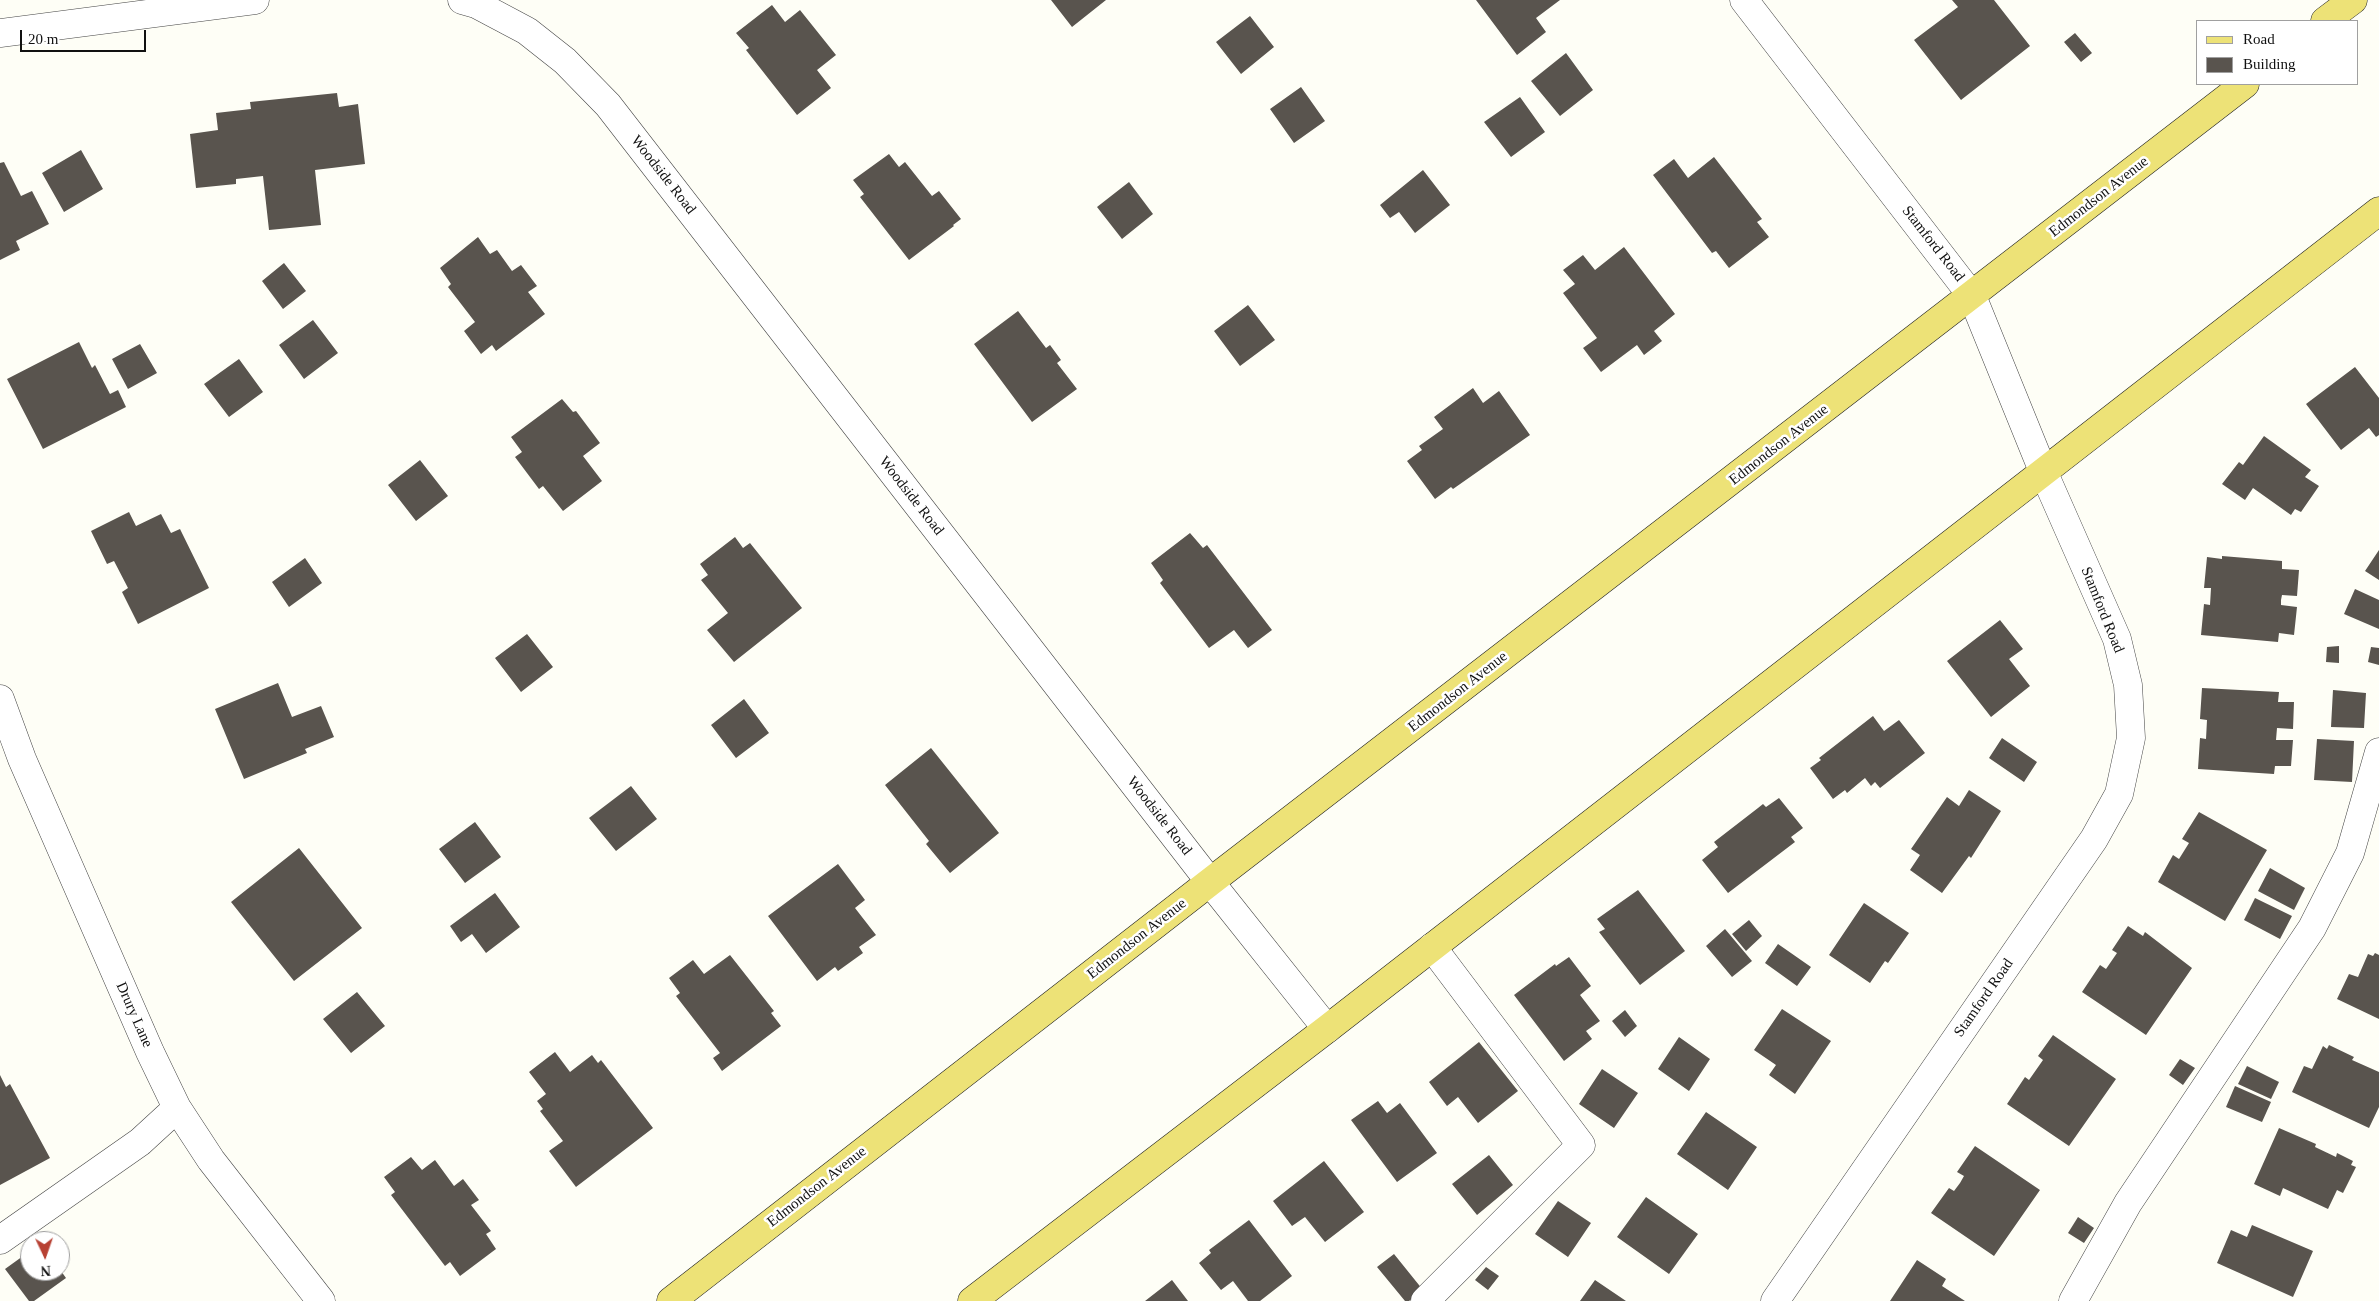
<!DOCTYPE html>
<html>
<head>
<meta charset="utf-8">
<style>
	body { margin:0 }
	#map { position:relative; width:2379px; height:1301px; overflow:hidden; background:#fefef6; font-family:"Times New Roman",serif }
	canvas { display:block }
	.legend { position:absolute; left:2196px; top:20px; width:162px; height:65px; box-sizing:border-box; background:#fff; border:1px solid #a0a0a0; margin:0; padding:6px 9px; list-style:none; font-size:15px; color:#111 }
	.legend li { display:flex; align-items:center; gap:10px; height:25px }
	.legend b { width:25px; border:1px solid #a0a0a0 }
	.north { position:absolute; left:20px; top:1231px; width:50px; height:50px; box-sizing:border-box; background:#fff; border:1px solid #a0a0a0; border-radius:50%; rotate:177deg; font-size:14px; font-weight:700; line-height:20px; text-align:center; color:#111 }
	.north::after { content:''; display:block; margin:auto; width:18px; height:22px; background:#b74133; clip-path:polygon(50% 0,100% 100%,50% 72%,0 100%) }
	.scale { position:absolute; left:20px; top:30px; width:126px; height:22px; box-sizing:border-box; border:2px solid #111; border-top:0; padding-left:6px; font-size:15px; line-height:18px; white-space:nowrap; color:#111; -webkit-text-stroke:4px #fff; paint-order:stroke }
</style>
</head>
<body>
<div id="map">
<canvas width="2379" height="1301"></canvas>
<ul class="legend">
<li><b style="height:6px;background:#ede277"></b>Road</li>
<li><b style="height:14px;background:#59544e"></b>Building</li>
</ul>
<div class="north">N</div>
<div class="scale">20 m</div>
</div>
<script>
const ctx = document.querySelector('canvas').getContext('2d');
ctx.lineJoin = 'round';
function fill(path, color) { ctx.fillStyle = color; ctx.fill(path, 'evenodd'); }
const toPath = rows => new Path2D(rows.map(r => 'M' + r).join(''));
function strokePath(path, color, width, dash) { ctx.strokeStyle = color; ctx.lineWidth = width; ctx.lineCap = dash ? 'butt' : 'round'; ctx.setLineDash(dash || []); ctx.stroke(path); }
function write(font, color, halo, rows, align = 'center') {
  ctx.font = font + ' "Times New Roman",serif'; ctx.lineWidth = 5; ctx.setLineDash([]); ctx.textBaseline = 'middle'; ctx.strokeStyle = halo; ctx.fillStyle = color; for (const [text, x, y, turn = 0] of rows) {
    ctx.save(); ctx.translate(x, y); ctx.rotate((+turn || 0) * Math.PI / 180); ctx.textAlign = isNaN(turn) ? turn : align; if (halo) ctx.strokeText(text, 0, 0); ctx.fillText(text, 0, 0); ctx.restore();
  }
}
fill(toPath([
	[1051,0,1106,0,1072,27],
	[1476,0,1560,0,1536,18,1546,32,1517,55],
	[1952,0,1994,0,2030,46,1961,100,1914,40,1958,7],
	[772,5,785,22,800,10,836,55,817,70,831,88,797,115,746,50,749,48,736,33],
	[1250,16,1274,47,1241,74,1216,42],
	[2075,33,2092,53,2081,62,2064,42],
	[1566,53,1593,90,1560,116,1531,81],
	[1301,87,1325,121,1294,143,1270,109],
	[337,93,339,107,358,104,365,164,315,170,321,225,269,230,263,176,236,179,236,184,196,188,190,134,218,130,216,113,251,109,250,102],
	[1520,97,1545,132,1511,157,1484,122],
	[81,150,103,189,64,212,42,173],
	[889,154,899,167,905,162,932,196,939,191,961,219,953,225,954,226,909,260,860,197,864,194,853,180],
	[1714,157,1762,219,1757,222,1769,237,1729,268,1716,251,1712,253,1653,175,1674,159,1688,178],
	[4,162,21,196,32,191,49,224,16,241,20,250,0,260,0,163],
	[1423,170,1450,205,1415,233,1399,212,1390,218,1380,205],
	[1129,182,1153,214,1122,239,1097,207],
	[478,237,490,254,497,250,512,271,521,265,537,286,528,292,545,314,496,351,492,345,481,354,464,331,475,322,448,287,451,284,440,268],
	[1624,247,1675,314,1654,331,1662,341,1644,355,1637,345,1601,372,1583,348,1597,338,1563,293,1575,284,1563,270,1583,255,1595,270],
	[284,263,306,291,283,309,262,281],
	[1248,305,1275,340,1240,366,1214,331],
	[1018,311,1046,348,1050,345,1061,360,1057,363,1077,389,1032,422,974,344],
	[313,320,338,353,304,379,279,345],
	[79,342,92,368,95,365,110,394,118,390,126,407,43,449,7,379],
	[140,344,157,373,128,389,112,359],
	[239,359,263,392,229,417,204,384],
	[2355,367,2379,398,2379,435,2376,437,2369,428,2341,450,2306,404],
	[1473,388,1483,403,1499,391,1530,435,1453,489,1451,487,1435,499,1407,461,1422,450,1419,446,1443,429,1434,417],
	[562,399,573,412,576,411,600,443,583,456,602,481,563,511,543,486,539,489,515,457,522,452,511,437],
	[2264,436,2311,470,2305,477,2319,486,2301,512,2295,509,2291,515,2253,488,2245,500,2222,484,2239,462,2243,465],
	[420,460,448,496,416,521,388,485],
	[129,512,136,526,161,514,171,533,180,529,209,588,138,624,122,592,128,588,114,561,107,564,91,531],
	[1190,533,1203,548,1207,545,1272,630,1248,648,1234,630,1209,648,1160,583,1163,580,1151,563],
	[735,537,743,548,750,543,802,608,734,662,707,630,728,613,701,580,708,575,700,564],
	[2379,550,2379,580,2365,571],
	[2222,556,2282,561,2282,569,2299,570,2297,596,2282,595,2281,600,2281,605,2297,607,2294,635,2279,633,2278,642,2201,635,2204,604,2210,605,2211,588,2204,588,2207,557,2222,559],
	[305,558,322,583,289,607,272,582],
	[2355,589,2379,600,2379,629,2344,614],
	[2000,620,2023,649,2009,659,2030,686,1991,717,1947,661],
	[527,634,553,667,521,692,495,658],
	[2339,646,2339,663,2326,662,2327,647],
	[2371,647,2379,648,2379,665,2368,662],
	[278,683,292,717,321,706,334,737,305,749,307,753,244,779,215,709],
	[2202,688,2279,692,2278,702,2294,702,2293,729,2277,728,2276,740,2293,740,2291,766,2275,766,2274,774,2198,769,2200,738,2206,739,2207,720,2200,719],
	[2333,690,2366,693,2364,728,2331,727],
	[744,699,769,733,736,758,711,725],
	[1873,716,1884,731,1899,720,1925,753,1880,788,1875,782,1871,786,1865,778,1847,793,1845,790,1833,799,1810,768,1821,760,1819,758],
	[2002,738,2037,762,2024,782,1989,758],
	[2317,739,2354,741,2352,782,2314,780],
	[931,748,999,833,950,873,926,844,929,841,885,785],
	[631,786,657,819,616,851,589,818],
	[1969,790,2001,811,1971,858,1969,856,1942,893,1910,870,1920,855,1911,849,1947,797,1959,806],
	[1779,798,1803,828,1791,837,1795,842,1728,893,1702,860,1718,847,1714,842,1758,808,1763,804,1766,807],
	[2199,812,2267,850,2225,921,2158,882,2173,855,2179,859,2189,843,2182,839],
	[475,822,501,857,465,883,439,849],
	[299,848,362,928,294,981,231,902],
	[838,864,865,900,855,908,876,935,859,947,863,953,838,971,835,967,817,981,768,916],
	[2270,868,2305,888,2294,910,2258,891],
	[1638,890,1685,951,1640,985,1599,932,1605,929,1597,919],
	[495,893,520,927,486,953,472,934,461,942,450,926],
	[2255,898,2292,916,2280,939,2244,920],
	[1864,903,1909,933,1888,963,1885,961,1870,983,1829,955],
	[1749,920,1762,936,1746,951,1732,934],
	[2128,926,2143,936,2145,932,2192,968,2146,1035,2082,992,2100,965,2106,969,2117,953,2112,950],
	[1725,929,1752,961,1732,977,1706,946],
	[1778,944,1811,967,1797,986,1765,963],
	[2375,953,2379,955,2379,1019,2337,999,2349,974,2358,977,2368,954,2373,956],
	[730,955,774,1011,771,1013,781,1026,722,1071,713,1058,720,1053,676,996,680,993,669,978,693,960,704,974],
	[1569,957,1591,986,1580,995,1600,1021,1586,1031,1592,1039,1564,1061,1514,995,1555,964,1556,966],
	[357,992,385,1026,351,1053,323,1019],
	[1782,1009,1831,1041,1795,1094,1769,1075,1776,1065,1754,1050],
	[1625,1010,1637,1026,1625,1037,1612,1021],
	[2053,1035,2116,1079,2069,1146,2007,1104,2025,1077,2029,1080,2043,1060,2038,1056],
	[1679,1037,1710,1059,1689,1091,1658,1069],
	[1479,1042,1518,1091,1478,1123,1458,1097,1447,1106,1429,1082],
	[2329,1045,2354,1057,2352,1060,2379,1072,2379,1107,2369,1128,2292,1092,2304,1066,2312,1069,2323,1046,2327,1049],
	[555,1052,570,1072,592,1055,598,1063,601,1060,653,1128,576,1187,549,1151,563,1141,540,1111,543,1109,537,1101,546,1094,529,1072],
	[2180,1059,2195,1068,2183,1085,2169,1075],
	[2247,1066,2279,1082,2271,1099,2238,1084],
	[1602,1069,1638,1093,1614,1128,1579,1104],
	[0,1075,6,1087,10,1084,50,1158,0,1185],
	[2235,1086,2271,1102,2262,1122,2226,1107],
	[1378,1101,1387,1113,1400,1103,1437,1153,1397,1182,1351,1120],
	[1706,1112,1757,1147,1728,1190,1677,1154],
	[2279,1128,2316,1144,2315,1147,2336,1157,2337,1153,2353,1161,2351,1165,2356,1167,2343,1193,2337,1190,2328,1209,2283,1188,2280,1196,2254,1184],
	[1975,1146,2040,1190,1994,1256,1931,1213,1949,1188,1954,1191,1960,1183,1964,1176,1957,1172],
	[1489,1155,1513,1185,1477,1215,1452,1184],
	[411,1157,422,1170,435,1160,454,1186,463,1179,479,1200,471,1205,491,1231,486,1234,496,1249,460,1276,450,1262,445,1266,391,1195,395,1192,384,1177],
	[1324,1161,1364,1212,1325,1242,1305,1217,1292,1226,1273,1201],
	[1646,1197,1698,1234,1669,1274,1617,1237],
	[1558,1201,1591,1223,1568,1257,1535,1234],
	[2078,1217,2094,1228,2084,1243,2068,1233],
	[1249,1220,1292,1276,1260,1301,1248,1301,1233,1281,1221,1290,1199,1263,1211,1253,1209,1250],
	[2252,1225,2313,1251,2293,1297,2217,1263,2231,1230,2247,1237],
	[30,1251,30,1271,61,1271,66,1278,34,1301,29,1301,5,1269],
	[1394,1254,1423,1290,1409,1301,1405,1301,1377,1267],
	[1917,1260,1946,1279,1942,1286,1965,1301,1890,1301],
	[1486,1267,1499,1276,1488,1290,1475,1280],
	[1172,1280,1188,1301,1145,1301],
	[1595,1280,1626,1301,1580,1301]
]), '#59544e');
const minor = toPath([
	[462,0,476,4,527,31,565,61,608,105,1210,882,1327,1029],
	[1744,0,1972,296,2043,471,2117,639,2128,685,2131,738,2119,794,2094,839,1775,1301],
	[0,33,255,0],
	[0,699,22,759,150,1052,177,1108,211,1160,321,1301],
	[0,1240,140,1142,177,1108],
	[1425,1301,1581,1145,1432,947],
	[2073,1301,2128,1203,2312,928,2350,853,2379,752]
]);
const major = toPath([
	[2325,21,2353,0],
	[671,1301,1210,882,2245,84],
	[972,1301,1327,1029,2379,211]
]);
strokePath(minor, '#444', 29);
strokePath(major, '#222', 29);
strokePath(minor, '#fff', 28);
strokePath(major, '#ede277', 28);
write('15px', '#111', '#fff', [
	["Woodside Road",663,175,52],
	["Edmondson Avenue",2099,197,-38],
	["Stamford Road",1933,244,52],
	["Edmondson Avenue",1779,445,-38],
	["Woodside Road",911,496,52],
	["Stamford Road",2102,610,68],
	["Edmondson Avenue",1458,692,-38],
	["Woodside Road",1159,816,52],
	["Edmondson Avenue",1137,939,-38],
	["Stamford Road",1984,998,-55],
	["Drury Lane",134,1015,66],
	["Edmondson Avenue",817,1187,-38]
]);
</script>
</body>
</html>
